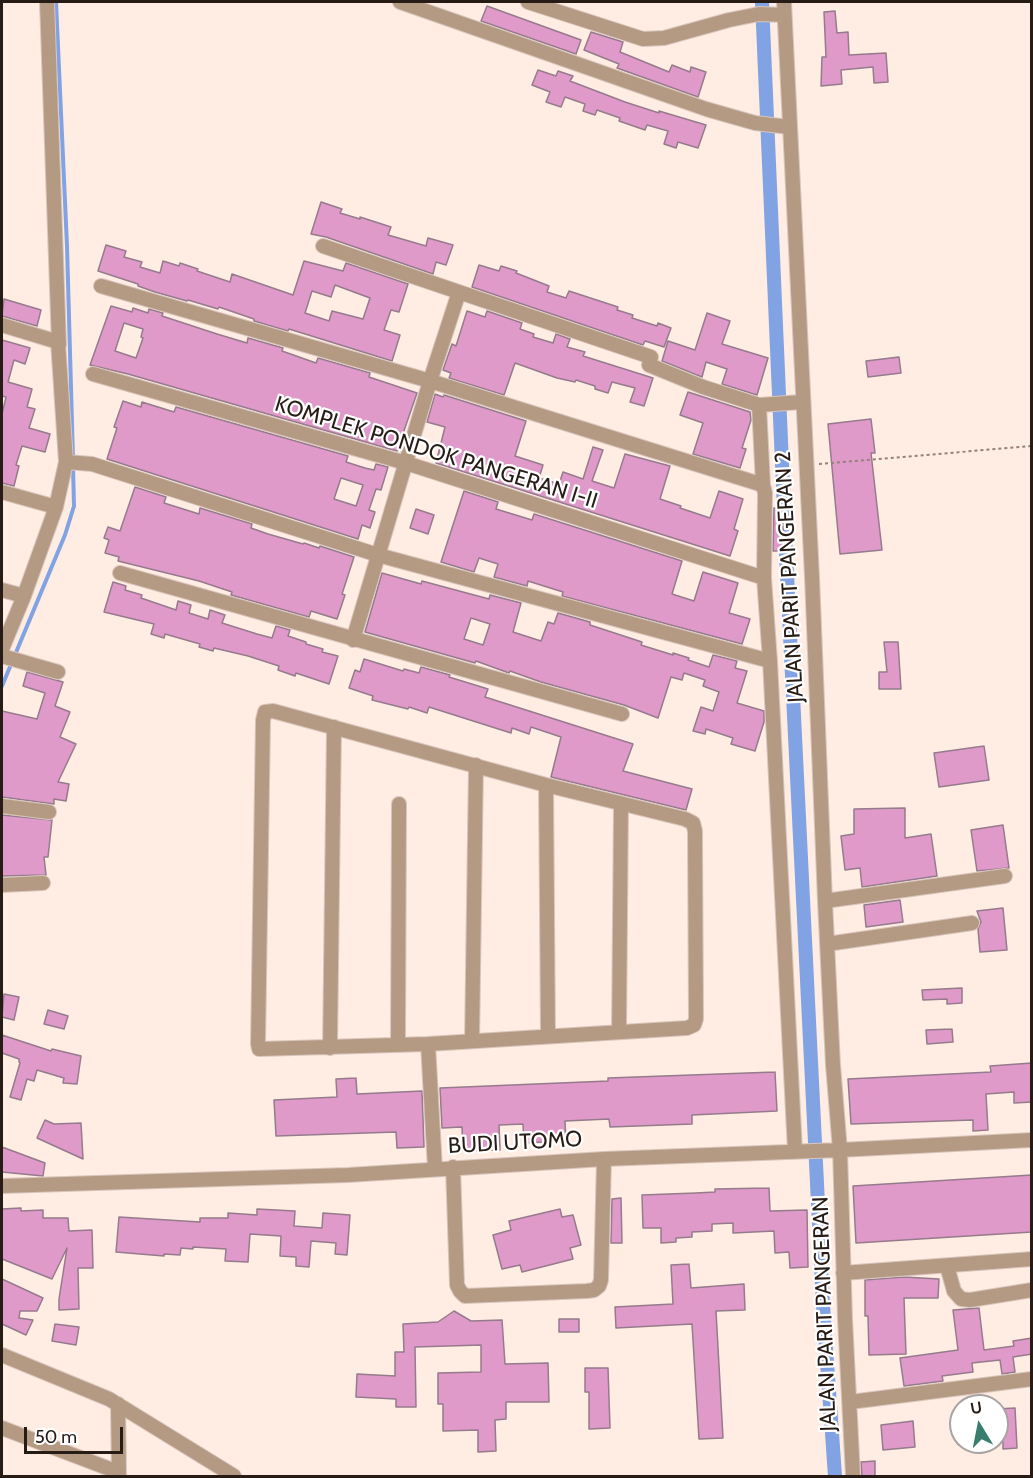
<!DOCTYPE html>
<html>
<head>
<meta charset="utf-8">
<style>
	body { margin:0 }
	#map { position:relative; width:1033px; height:1478px; overflow:hidden; background:#ffece3; font-family:Cabin,sans-serif }
	canvas { display:block }
	.frame { position:absolute; inset:0; border:3px solid #271b16; pointer-events:none }
	.north { position:absolute; left:949px; top:1394px; width:60px; height:60px; box-sizing:border-box; background:#fff; border:2px solid #a9a4a2; border-radius:50%; rotate:350deg; font-size:16px; font-weight:700; line-height:24px; text-align:center; color:#271b16 }
	.north::after { content:''; display:block; margin:auto; width:21px; height:27px; background:#397d6f; clip-path:polygon(50% 0,100% 100%,50% 72%,0 100%) }
	.scale { position:absolute; left:24px; top:1427px; width:99px; height:27px; box-sizing:border-box; border:3px solid #271b16; border-top:0; padding-left:8px; font-size:18px; line-height:21px; white-space:nowrap; color:#271b16; -webkit-text-stroke:4px #fff; paint-order:stroke }
</style>
</head>
<body>
<div id="map">
<canvas width="1033" height="1478"></canvas>
<div class="frame"></div>
<div class="north">U</div>
<div class="scale">50 m</div>
</div>
<script>
const ctx = document.querySelector('canvas').getContext('2d');
ctx.lineJoin = 'round';
const toPath = rows => new Path2D(rows.map(r => 'M' + r).join(''));
function strokePath(path, color, width, dash) { ctx.strokeStyle = color; ctx.lineWidth = width; ctx.lineCap = dash ? 'butt' : 'round'; ctx.setLineDash(dash || []); ctx.stroke(path); }
function fill(path, color) { ctx.fillStyle = color; ctx.fill(path, 'evenodd'); }
function write(font, color, halo, rows, align = 'center') {
  ctx.font = font + ' Cabin,sans-serif'; ctx.lineWidth = 4.5; ctx.setLineDash([]); ctx.textBaseline = 'middle'; ctx.strokeStyle = halo; ctx.fillStyle = color; for (const [text, x, y, turn = 0] of rows) {
    ctx.save(); ctx.translate(x, y); ctx.rotate((+turn || 0) * Math.PI / 180); ctx.textAlign = isNaN(turn) ? turn : align; if (halo) ctx.strokeText(text, 0, 0); ctx.fillText(text, 0, 0); ctx.restore();
  }
}
strokePath(toPath([
	[56,2,67,246,73,459],
	[2,686,65,535,74,506,73,467]
]), '#81a2e3', 4);
strokePath(toPath([
	[762,2,785,533,823,1305,835,1476]
]), '#81a2e3', 14);
const building = toPath([
	[487,6,581,40,576,54,481,21,487,6],
	[835,11,837,33,848,32,849,55,886,53,888,82,874,83,873,67,841,70,842,84,821,86,822,57,826,57,824,12,835,11],
	[591,32,623,42,620,52,669,72,672,65,690,72,691,67,706,72,698,97,617,68,619,64,584,50,591,32],
	[538,70,556,76,558,71,573,76,570,81,625,102,659,113,659,111,706,125,698,148,678,142,676,148,664,144,668,131,647,125,645,130,619,121,620,118,597,110,595,115,583,111,585,104,565,97,561,107,546,102,550,92,532,85,538,70],
	[321,202,342,209,340,213,360,219,360,217,391,227,388,235,426,246,428,238,453,245,446,265,436,262,433,274,326,237,311,234,321,202],
	[106,245,126,251,124,257,142,262,140,267,160,273,163,261,179,266,180,263,198,269,197,271,230,282,232,274,293,295,304,261,343,271,346,263,408,284,399,312,391,310,384,330,400,335,392,361,289,329,288,331,254,321,254,319,219,307,218,309,188,300,187,301,155,292,138,286,138,284,98,271,106,245],
	[335,285,370,298,363,319,332,311,329,321,305,313,312,291,331,297,335,285],
	[479,265,499,271,501,266,517,271,516,273,549,286,547,292,566,298,569,291,618,307,617,310,633,315,632,318,657,326,658,323,671,328,664,347,645,341,643,345,472,287,479,265],
	[4,299,41,310,37,326,2,316,4,299],
	[111,306,132,312,133,308,148,313,149,309,163,313,162,316,217,334,247,343,248,338,283,348,282,351,316,363,318,358,370,373,369,377,417,393,397,451,128,374,90,365,111,306],
	[124,323,143,329,141,337,143,338,136,358,115,351,124,323],
	[467,311,485,317,487,311,522,323,520,329,534,334,533,337,553,343,556,334,570,339,567,347,585,352,583,356,653,378,644,406,630,402,635,388,612,382,608,393,595,389,595,386,576,380,575,382,557,378,515,363,504,395,449,378,451,373,443,370,452,344,456,346,467,311],
	[707,313,730,321,722,344,768,358,757,395,722,384,727,369,706,362,702,377,662,361,668,341,695,350,707,313],
	[2,340,30,348,25,364,14,360,8,382,32,389,27,407,35,409,29,428,50,434,45,452,22,446,16,465,19,466,14,486,2,483,2,414,6,397,2,396,2,340],
	[899,357,901,373,868,377,866,361,899,357],
	[688,392,750,412,751,420,742,448,746,449,740,468,693,454,703,423,680,415,688,392],
	[435,394,443,397,444,395,526,421,515,456,543,465,539,478,559,484,563,472,583,479,593,447,603,450,592,481,614,488,625,454,670,466,660,499,681,506,680,508,710,518,719,491,743,499,734,529,738,531,730,556,436,463,445,427,427,422,435,394],
	[123,401,141,407,142,402,174,412,176,407,348,456,346,462,365,468,374,470,376,464,388,467,381,490,376,489,369,510,375,512,370,528,362,525,358,539,107,459,117,428,114,427,123,401],
	[341,478,363,485,356,506,334,499,341,478],
	[871,419,875,453,871,453,882,550,840,554,828,424,871,419],
	[135,487,166,497,164,503,199,514,200,508,252,524,251,528,268,534,303,544,304,543,319,548,320,546,354,557,342,594,345,595,337,619,311,611,309,617,231,595,232,592,199,581,118,561,119,557,105,553,109,540,104,538,108,527,120,531,135,487],
	[464,491,498,502,496,509,532,520,534,514,682,561,672,594,694,601,703,572,738,583,729,613,750,619,742,644,562,596,563,592,528,581,527,586,494,577,498,564,479,558,474,572,441,562,464,491],
	[774,508,782,508,784,551,773,551,774,508],
	[416,509,434,515,428,534,410,528,416,509],
	[382,573,421,584,422,581,489,599,490,595,521,603,513,632,541,641,548,622,554,624,558,613,590,622,590,625,642,642,641,645,673,655,673,653,689,658,688,660,709,667,713,655,737,661,735,668,747,671,737,703,764,711,764,722,755,751,731,744,733,738,706,729,705,734,693,731,701,707,713,711,719,692,703,686,705,680,684,673,682,680,671,677,658,718,624,705,541,682,510,671,509,673,476,661,475,663,365,632,382,573],
	[471,618,490,624,483,645,464,639,471,618],
	[113,582,126,586,125,590,142,595,141,598,176,610,178,601,191,605,189,613,208,619,210,610,225,615,222,623,257,634,272,638,276,626,290,630,288,636,306,642,306,644,323,649,322,652,338,656,329,684,296,673,295,676,278,670,279,666,248,656,214,648,213,651,199,647,200,644,165,634,164,638,151,634,154,624,104,612,113,582],
	[884,642,898,642,901,689,879,689,879,672,887,672,884,642],
	[364,659,403,671,404,669,419,673,421,667,450,675,449,677,488,689,485,697,633,744,623,771,692,789,686,810,551,777,561,737,531,727,529,734,512,728,511,733,429,707,427,713,409,707,408,709,372,700,373,696,349,688,355,670,360,672,364,659],
	[27,672,63,682,55,706,70,712,60,737,76,744,58,782,69,784,66,801,54,799,54,804,2,797,2,711,37,719,45,693,23,686,27,672],
	[984,746,989,780,939,787,934,753,984,746],
	[905,808,905,838,931,834,937,876,862,887,860,868,845,870,841,836,854,834,854,809,905,808],
	[2,815,52,820,48,857,44,857,46,875,2,876,2,815],
	[1003,825,1009,868,977,871,971,830,1003,825],
	[900,900,903,922,866,927,864,905,900,900],
	[1003,908,1007,950,980,952,978,929,981,922,977,911,1003,908],
	[962,988,962,1003,947,1004,947,999,923,1000,922,990,962,988],
	[4,994,19,997,14,1020,2,1017,4,994],
	[48,1010,68,1016,64,1029,44,1024,48,1010],
	[952,1029,953,1042,927,1044,926,1030,952,1029],
	[2,1035,51,1051,52,1049,81,1056,77,1084,63,1083,64,1078,37,1070,34,1081,27,1079,21,1100,10,1097,20,1063,19,1062,19,1059,2,1053,2,1035],
	[1032,1063,1032,1102,1014,1103,1014,1092,986,1094,988,1130,973,1131,973,1120,851,1124,848,1079,991,1072,990,1066,1032,1063],
	[775,1072,777,1111,692,1115,692,1124,610,1127,609,1119,565,1121,566,1141,524,1143,523,1124,499,1125,500,1150,463,1151,462,1127,442,1128,440,1088,608,1081,608,1078,775,1072],
	[356,1078,357,1094,422,1091,424,1147,397,1148,396,1132,276,1136,274,1100,337,1097,336,1079,356,1078],
	[45,1120,54,1124,81,1123,83,1159,37,1138,45,1120],
	[2,1147,45,1163,43,1176,2,1172,2,1147],
	[1032,1175,1032,1232,856,1243,853,1186,1032,1175],
	[769,1188,770,1211,807,1210,808,1267,790,1268,789,1252,775,1253,774,1231,733,1233,733,1223,712,1224,712,1231,692,1232,692,1237,676,1238,676,1242,661,1243,661,1228,643,1228,642,1195,696,1193,715,1192,715,1189,769,1188],
	[621,1198,622,1243,611,1243,612,1199,621,1198],
	[21,1208,21,1211,43,1210,43,1218,68,1218,69,1231,92,1230,93,1268,78,1268,79,1309,59,1310,59,1299,67,1248,52,1279,2,1259,2,1209,21,1208],
	[257,1209,295,1211,294,1226,322,1228,323,1213,350,1215,347,1255,335,1254,336,1243,311,1241,309,1267,296,1266,296,1257,280,1256,281,1236,250,1234,248,1262,225,1261,226,1249,193,1247,193,1249,181,1248,180,1255,164,1254,164,1256,116,1252,119,1217,200,1222,200,1218,228,1218,228,1213,257,1215,257,1209],
	[560,1209,562,1217,573,1215,581,1245,570,1248,573,1259,522,1272,520,1265,502,1269,493,1235,511,1230,509,1221,560,1209],
	[689,1264,691,1288,744,1284,745,1310,716,1311,723,1438,699,1439,692,1324,616,1328,615,1307,673,1304,671,1265,689,1264],
	[904,1277,939,1279,938,1298,904,1298,906,1354,869,1355,868,1316,865,1316,865,1280,904,1277],
	[2,1279,43,1298,37,1311,20,1311,19,1318,33,1320,26,1335,2,1324,2,1279],
	[979,1308,984,1350,1014,1346,1013,1341,1032,1338,1032,1354,1013,1357,1015,1372,1002,1374,1000,1360,972,1363,973,1372,942,1376,943,1381,904,1386,900,1358,958,1350,953,1310,979,1308],
	[454,1311,471,1321,502,1320,505,1364,548,1363,549,1402,506,1402,506,1419,495,1420,496,1451,478,1452,478,1430,443,1431,443,1404,438,1404,438,1373,481,1372,481,1345,415,1347,416,1407,396,1407,396,1399,356,1397,357,1374,395,1376,395,1352,404,1352,403,1324,438,1322,454,1311],
	[559,1319,579,1319,579,1332,559,1332,559,1319],
	[55,1324,79,1327,76,1345,52,1341,55,1324],
	[585,1368,608,1368,610,1428,589,1429,589,1392,585,1392,585,1368],
	[1015,1408,1017,1448,1003,1449,1003,1442,997,1442,997,1409,1015,1408],
	[913,1421,915,1447,883,1450,881,1425,913,1421],
	[875,1461,875,1476,862,1476,861,1462,875,1461]
]);
fill(building, '#df9ac9');
strokePath(building, '#957b8c', 1.5);
const minor = toPath([
	[47,2,59,345],
	[400,2,706,109,755,123,789,127],
	[528,2,643,39,664,38,729,20,759,14,784,15],
	[784,2,812,577,825,901,833,1065,840,1150,845,1319,853,1476],
	[323,246,651,357,649,365,703,387,759,405,763,485],
	[101,286,430,381,763,485,765,493,764,578,770,661,795,1151],
	[2,325,58,342,66,462,56,507,24,596,2,649],
	[93,374,406,463,764,578],
	[759,405,802,402],
	[66,462,92,464,378,555,770,661],
	[2,492,56,507],
	[120,573,622,714],
	[2,590,24,596],
	[353,640,430,381,459,292],
	[2,656,58,672],
	[546,785,548,1036],
	[2,806,49,812],
	[2,885,43,883],
	[825,901,1005,876],
	[827,944,972,923],
	[619,1032,621,804],
	[472,1041,476,765],
	[398,1044,399,804],
	[428,1044,687,1028,694,1025,696,1019,695,831,693,823,685,819,546,785,273,711,265,712,263,720,258,1044,259,1049,428,1044,435,1169],
	[330,1048,334,727],
	[453,1167,457,1285,460,1291,465,1296,587,1291,594,1290,599,1286,601,1280,604,1159],
	[2,1186,348,1175,604,1159,840,1150,1032,1140],
	[947,1266,954,1291,961,1299,970,1300,1032,1290],
	[843,1273,1032,1259],
	[2,1355,109,1399,234,1476],
	[850,1402,1032,1379],
	[118,1404,119,1476],
	[2,1428,118,1472]
]);
strokePath(minor, '#d8c6be', 16);
strokePath(toPath([
	[819,464,1032,446]
]), '#91827b', 2, [3, 3]);
strokePath(minor, '#b59a83', 14);
write('22px', '#271b16', '#fff', [
	["KOMPLEK PONDOK PANGERAN I-II",436,453,17],
	["JALAN PARIT PANGERAN 2",790,577,-93],
	["BUDI UTOMO",515,1143,-3],
	["JALAN PARIT PANGERAN",825,1314,-92]
]);
</script>
</body>
</html>
